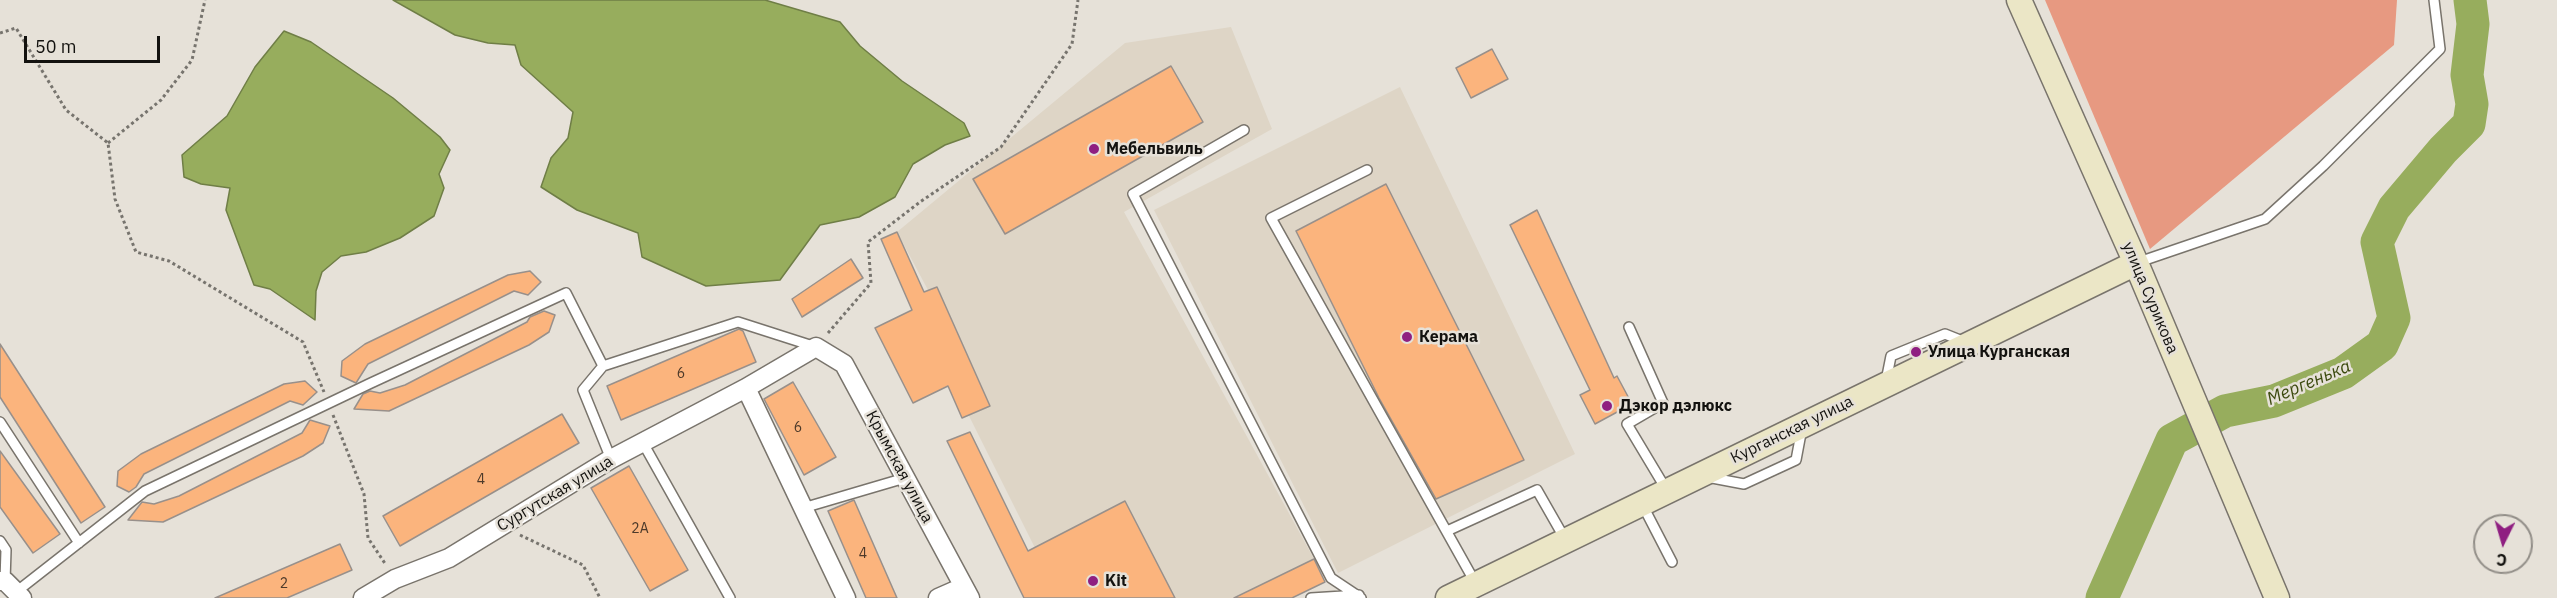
<!DOCTYPE html>
<html>
<head>
<meta charset="utf-8">
<style>
	body { margin:0 }
	#map { position:relative; width:2557px; height:598px; overflow:hidden; background:#e6e1d8; font-family:"IBM Plex Sans",sans-serif }
	canvas { display:block }
	.north { position:absolute; left:2473px; top:514px; width:60px; height:60px; box-sizing:border-box; background:#e6e1d8; border:2px solid #928e88; border-radius:50%; rotate:185deg; font-size:16px; font-weight:700; line-height:24px; text-align:center; color:#13120f }
	.north::after { content:''; display:block; margin:auto; width:21px; height:27px; background:#8f1f81; clip-path:polygon(50% 0,100% 100%,50% 72%,0 100%) }
	.scale { position:absolute; left:24px; top:36px; width:136px; height:27px; box-sizing:border-box; border:3px solid #13120f; border-top:0; padding-left:8px; font-size:18px; line-height:21px; white-space:nowrap; color:#13120f; -webkit-text-stroke:4px #e6e1d8; paint-order:stroke }
</style>
</head>
<body>
<div id="map">
<canvas width="2557" height="598"></canvas>
<div class="north">С</div>
<div class="scale">50 m</div>
</div>
<script>
const ctx = document.querySelector('canvas').getContext('2d');
ctx.lineJoin = 'round';
function fill(path, color) { ctx.fillStyle = color; ctx.fill(path, 'evenodd'); }
const toPath = rows => new Path2D(rows.map(r => 'M' + r).join(''));
function strokePath(path, color, width, dash) { ctx.strokeStyle = color; ctx.lineWidth = width; ctx.lineCap = dash ? 'butt' : 'round'; ctx.setLineDash(dash || []); ctx.stroke(path); }
function write(font, color, halo, rows, align = 'center') {
  ctx.font = font + ' "IBM Plex Sans",sans-serif'; ctx.lineWidth = 5; ctx.setLineDash([]); ctx.textBaseline = 'middle'; ctx.strokeStyle = halo; ctx.fillStyle = color; for (const [text, x, y, turn = 0] of rows) {
    ctx.save(); ctx.translate(x, y); ctx.rotate((+turn || 0) * Math.PI / 180); ctx.textAlign = isNaN(turn) ? turn : align; if (halo) ctx.strokeText(text, 0, 0); ctx.fillText(text, 0, 0); ctx.restore();
  }
}
fill(toPath([
	[1231,27,1272,129,1124,212,1314,559,1234,598,1060,598,910,298,928,290,897,232,1125,43],
	[1400,87,1575,454,1338,573,1154,210]
]), '#ded5c6');
fill(toPath([
	[2045,0,2397,0,2394,45,2150,249]
]), '#e79981');
const water = toPath([
	[393,0,765,0,840,22,860,46,902,81,964,123,970,136,945,145,913,164,895,197,859,217,820,225,780,280,706,286,642,257,638,233,577,210,541,187,551,158,568,138,573,112,521,65,515,45,488,43,455,35,393,0],
	[284,31,311,42,393,98,440,137,450,150,439,174,444,188,434,216,400,238,366,252,341,256,322,272,316,291,315,320,270,289,254,285,226,210,230,188,201,184,184,177,182,155,227,116,255,67,284,31]
]);
fill(water, '#97ad5d');
strokePath(water, '#6f7e46', 1.5);
strokePath(toPath([
	[2102,598,2172,440,2225,411,2274,401,2343,373,2382,345,2394,318,2377,242,2394,208,2443,150,2469,124,2472,104,2467,75,2473,24,2470,0]
]), '#97ad5d', 33);
const building = toPath([
	[1492,49,1508,79,1471,98,1456,68,1492,49],
	[1171,66,1203,122,1005,234,973,179,1171,66],
	[1386,184,1524,460,1436,499,1379,398,1296,231,1386,184],
	[1537,210,1614,378,1617,376,1632,404,1595,424,1580,395,1590,390,1510,225,1537,210],
	[897,232,924,292,937,287,990,406,962,418,948,386,913,403,875,328,912,310,881,239,897,232],
	[851,259,863,278,802,317,792,299,851,259],
	[530,271,541,282,528,295,514,291,368,364,356,383,341,376,342,361,365,344,508,275,530,271],
	[544,311,555,315,549,332,529,345,389,411,354,409,363,394,370,391,380,393,405,385,527,322,530,317,544,311],
	[739,329,743,331,756,362,621,420,607,386,739,329],
	[0,344,105,507,81,523,0,397,0,344],
	[305,381,317,392,303,405,290,401,144,474,136,487,129,492,117,486,118,471,141,454,284,384,305,381],
	[793,382,836,457,804,475,764,399,793,382],
	[562,414,579,443,400,546,383,516,562,414],
	[310,420,330,426,323,443,303,456,163,522,128,520,142,502,154,504,179,496,302,433,310,420],
	[970,432,1028,551,1125,501,1175,598,1024,598,947,441,970,432],
	[0,451,60,534,33,553,0,507,0,451],
	[629,466,688,570,650,591,591,488,629,466],
	[854,500,897,598,866,598,828,511,854,500],
	[340,544,352,570,287,598,215,598,340,544],
	[1314,559,1325,582,1292,598,1234,598,1314,559]
]);
fill(building, '#fbb47d');
strokePath(building, '#98908b', 1.5);
const lane = toPath([
	[1244,130,1133,194,1331,578,1361,598],
	[1367,170,1271,218,1476,584],
	[2136,263,2265,219,2323,166,2440,49,2434,0],
	[1629,327,1663,403,1627,424,1666,489],
	[1886,381,1891,356,1945,334,1965,342],
	[0,422,79,543],
	[643,443,730,598],
	[611,459,583,390,603,366,738,322,816,347],
	[1707,477,1744,484,1796,460,1802,428],
	[1642,504,1672,562],
	[803,508,905,478],
	[1447,531,1537,490,1565,539],
	[0,541,6,550,5,581],
	[16,592,145,491,371,383,566,293,603,366],
	[1311,598,1359,595]
]);
const street = toPath([
	[0,581,5,581,22,598],
	[363,598,395,579,449,558,611,459,746,388],
	[846,598,746,388,816,347,844,364,970,598],
	[938,598,963,587]
]);
const secondary = toPath([
	[2019,0,2136,263,2277,598],
	[1448,598,2136,263]
]);
strokePath(lane, '#79746c', 12);
strokePath(street, '#79746c', 21);
strokePath(secondary, '#79746c', 27);
strokePath(toPath([
	[0,33,16,28,66,110,108,143,115,199,136,252,169,261,303,342,324,392],
	[108,143,161,100,192,60,205,0],
	[828,333,871,283,868,242,920,202,1001,147,1072,44,1078,0],
	[333,415,364,494,368,538,386,565],
	[520,535,583,565,600,598]
]), '#77746e', 3, [3, 3]);
strokePath(lane, '#fff', 9);
strokePath(street, '#fff', 18);
strokePath(secondary, '#ebe6c6', 24);
for (const [x, y, r, color] of [
	[1094,149,6,"#8f1f81"],
	[1407,337,6,"#8f1f81"],
	[1916,352,6,"#8f1f81"],
	[1607,406,6,"#8f1f81"],
	[1093,581,6,"#8f1f81"]
]) { const dot = new Path2D(); dot.arc(x, y, r, 0, 2 * Math.PI); ctx.fillStyle = color; ctx.fill(dot); strokePath(dot, '#e6e1d8', 2); }
write('14px', '#4d3a2a', null, [
	["6",681,374],
	["6",798,428],
	["4",481,480],
	["2А",640,529],
	["4",863,554],
	["2",284,584]
]);
write('bold 16px', '#13120f', '#e6e1d8', [
	["Мебельвиль",1106,149],
	["Керама",1419,337],
	["Улица Курганская",1928,352],
	["Дэкор дэлюкс",1619,406],
	["Kit",1105,581]
], 'left');
write('16px', '#13120f', '#e6e1d8', [
	["улица Сурикова",2150,298,67],
	["Курганская улица",1792,430,-26],
	["Крымская улица",899,467,62],
	["Сургутская улица",555,494,-31]
]);
write('italic 18px', '#3c4a0f', '#e6e1d8', [
	["Мергенька",2309,383,-23]
]);
</script>
</body>
</html>
